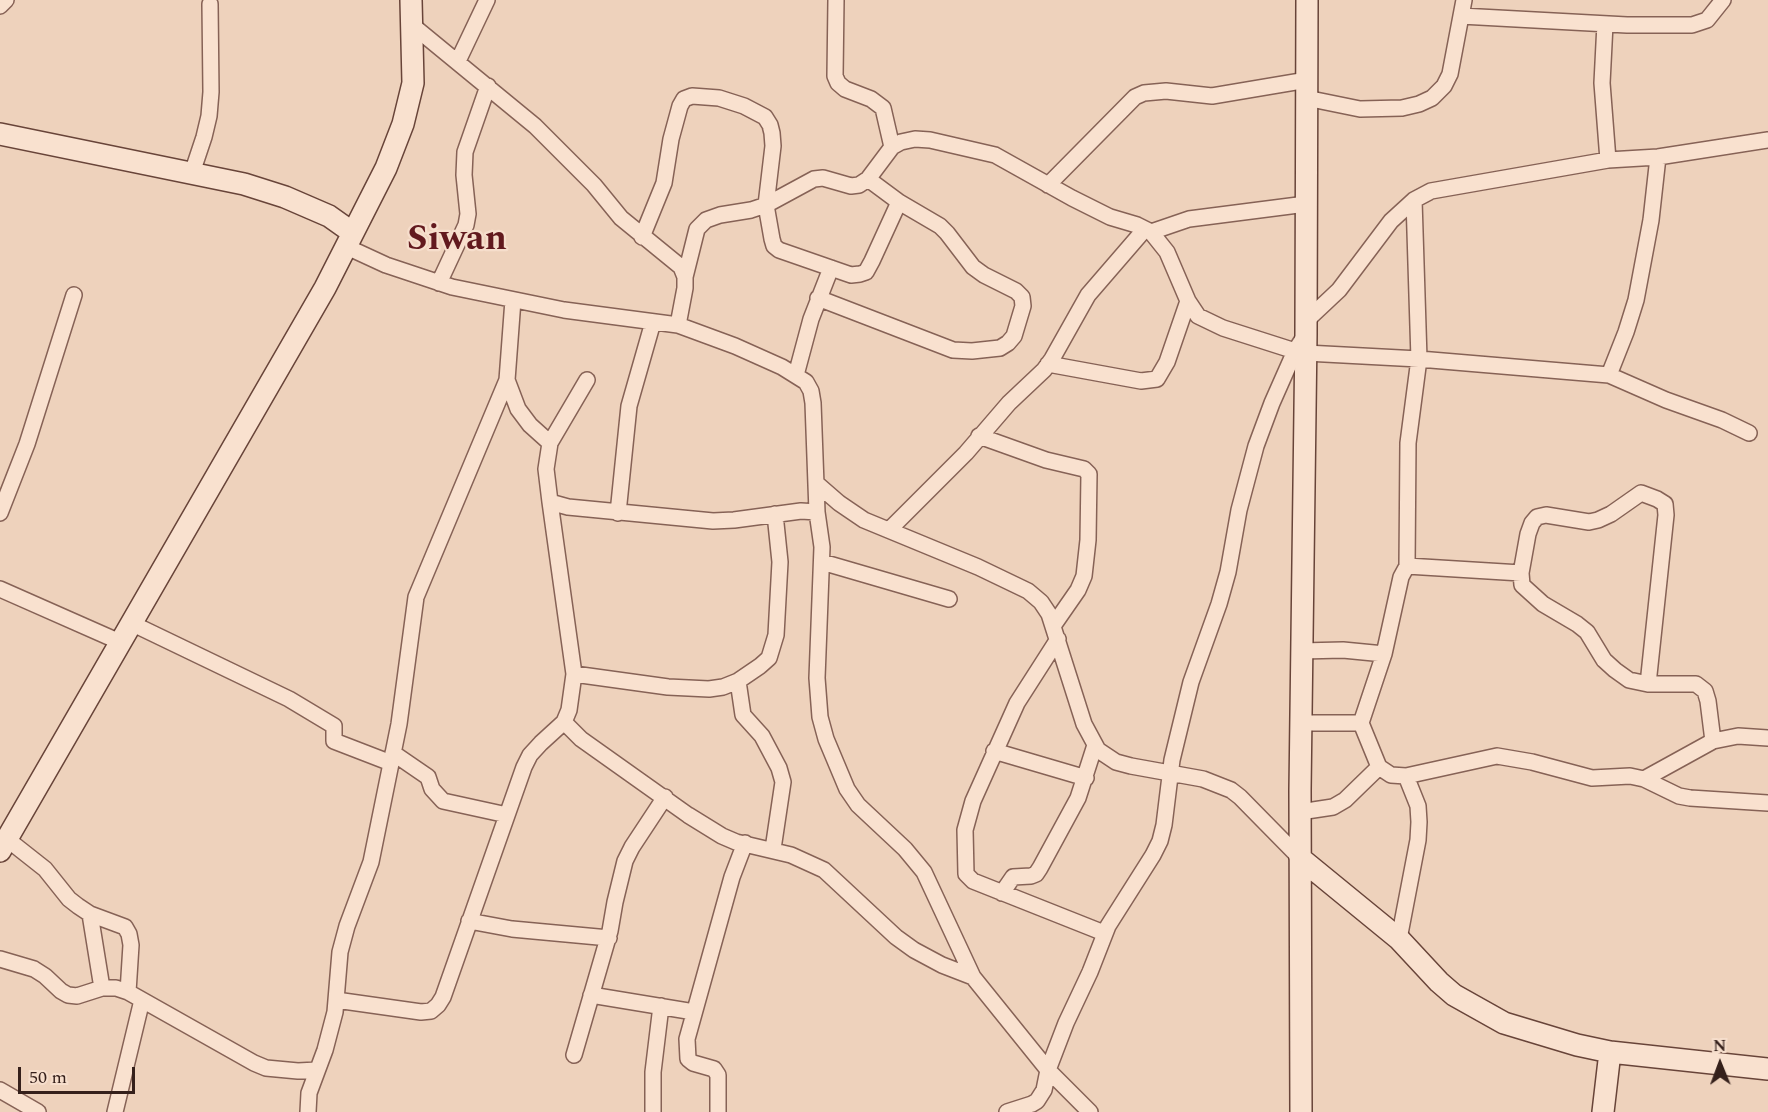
<!DOCTYPE html>
<html>
<head>
<meta charset="utf-8">
<style>
	body { margin:0 }
	#map { position:relative; width:1768px; height:1112px; overflow:hidden; background:#eed2bc; font-family:Spectral,serif }
	canvas { display:block }
	.north { position:absolute; left:1690px; top:1034px; width:60px; height:60px; -webkit-text-stroke:4px #f6decc; paint-order:stroke; rotate:359deg; font-size:16px; font-weight:700; line-height:24px; text-align:center; color:#35201b }
	.north::after { content:''; display:block; margin:auto; width:21px; height:27px; background:#35201b; clip-path:polygon(50% 0,100% 100%,50% 72%,0 100%) }
	.scale { position:absolute; left:18px; top:1067px; width:117px; height:27px; box-sizing:border-box; border:3px solid #35201b; border-top:0; padding-left:8px; font-size:18px; line-height:21px; white-space:nowrap; color:#35201b; -webkit-text-stroke:4px #f6decc; paint-order:stroke }
</style>
</head>
<body>
<div id="map">
<canvas width="1768" height="1112"></canvas>
<div class="north">N</div>
<div class="scale">50 m</div>
</div>
<script>
const ctx = document.querySelector('canvas').getContext('2d');
ctx.lineJoin = 'round';
const toPath = rows => new Path2D(rows.map(r => 'M' + r).join(''));
function strokePath(path, color, width, dash) { ctx.strokeStyle = color; ctx.lineWidth = width; ctx.lineCap = dash ? 'butt' : 'round'; ctx.setLineDash(dash || []); ctx.stroke(path); }
function write(font, color, halo, rows, align = 'center') {
  ctx.font = font + ' Spectral,serif'; ctx.lineWidth = 4.5; ctx.setLineDash([]); ctx.textBaseline = 'middle'; ctx.strokeStyle = halo; ctx.fillStyle = color; for (const [text, x, y, turn = 0] of rows) {
    ctx.save(); ctx.translate(x, y); ctx.rotate((+turn || 0) * Math.PI / 180); ctx.textAlign = isNaN(turn) ? turn : align; if (halo) ctx.strokeText(text, 0, 0); ctx.fillText(text, 0, 0); ctx.restore();
  }
}
const street = toPath([
	[836,0,835,76,838,83,845,89,871,99,883,108,892,147],
	[0,6,6,0],
	[1461,16,1627,25,1692,25,1707,20,1723,0],
	[1605,24,1602,83,1608,160],
	[412,25,535,126,594,185,621,218,681,267,685,277,685,288,678,325],
	[458,61,487,0],
	[1306,98,1360,109,1402,108,1419,104,1432,98,1444,86,1450,74,1464,0],
	[192,173,204,137,209,116,211,92,210,4],
	[1048,185,1135,97,1144,93,1166,91,1212,96,1307,80],
	[1151,232,1189,219,1306,204],
	[642,237,664,183,671,139,680,106,684,99,692,96,719,98,744,106,765,117,770,125,772,133,773,146,766,205,772,239,774,246,779,250,851,275,860,274,866,272,872,261,899,202],
	[347,247,386,265,452,287,564,310,678,325,735,346,782,367,806,382,811,391,813,403,817,512,822,547,817,678,820,717,826,739,847,789,858,805,905,849,924,872,973,977,1048,1070,1090,1112],
	[685,277,697,229,706,220,720,215,751,210,766,205,814,179,823,178,851,186,859,185,868,179,892,147,901,142,915,139,930,140,995,155,1072,198,1110,217,1137,225,1151,232,1167,252,1188,301,1198,316,1223,328,1295,351],
	[439,283,466,225,468,214,464,175,465,152,488,86],
	[818,298,953,350,972,351,1000,348,1008,343,1014,336,1023,306,1022,297,1016,291,984,275,973,267,947,233,940,226,899,202,868,179],
	[513,300,507,380,518,409,530,425,550,443,587,380],
	[1306,321,1339,290,1391,221,1414,200,1431,191,1608,160,1658,157,1768,140],
	[1306,353,1419,359,1609,375,1666,400,1722,420,1749,433],
	[1048,364,1141,381,1157,379,1167,362,1188,301],
	[796,375,811,319,831,268],
	[1609,375,1626,332,1636,300,1651,220,1658,157],
	[979,436,1046,460,1084,469,1089,474,1088,540,1084,576,1078,590,1053,626],
	[550,443,546,469,550,502,568,507,713,521,734,520,801,511,817,512],
	[816,483,839,503,864,520,978,567,1028,591,1041,602,1049,614,1084,724,1098,750,1116,762,1131,766,1203,779,1231,790,1240,797,1300,858],
	[0,513,27,444,74,295],
	[618,513,629,406,653,322],
	[889,530,966,453,1009,403,1044,370,1052,359,1088,295,1145,229],
	[822,562,949,599],
	[1407,566,1408,443,1419,359,1414,200],
	[0,589,120,642],
	[131,623,289,699,334,726,334,741,391,763],
	[1058,639,1017,703,973,801,965,830,966,874,973,881,1104,933],
	[1301,651,1343,650,1384,654],
	[574,674,668,687,709,689,723,687,738,681,760,666,769,658,776,635,780,562,775,514],
	[738,681,743,715,762,736,779,768,783,782,773,849],
	[1648,684,1629,680,1615,670,1604,660,1587,632,1577,624,1543,604,1522,585,1521,573,1528,534,1532,523,1537,517,1546,515,1589,522,1598,520,1611,514,1641,493,1657,499,1665,504,1666,515,1648,684,1696,684,1705,691,1708,701,1713,741],
	[564,722,581,739,688,815,722,836,736,842,791,855,824,870,896,937,914,950,942,965,973,977],
	[1301,723,1361,723,1384,654,1401,577,1407,566,1521,573],
	[1361,723,1379,767,1391,775,1406,776],
	[994,751,1086,778],
	[393,753,428,777,432,789,443,801,507,815],
	[1644,779,1713,741,1738,736,1768,738],
	[1300,812,1333,807,1345,800,1379,767],
	[7,839,45,869,69,899,78,906,90,914,125,927,129,934,131,945,128,992],
	[1002,893,1013,877,1031,876,1036,874,1040,868,1078,798,1095,745],
	[90,914,102,988],
	[469,921,512,929,609,938],
	[1399,939,1418,840,1419,822,1418,806,1406,776,1497,756,1532,762,1592,778,1630,776,1644,779,1679,796,1690,798,1768,803],
	[0,959,34,969,45,976,61,991,68,995,77,996,102,988,116,988,128,992,254,1063,266,1068,298,1071,317,1070],
	[591,995,694,1012],
	[336,1000,421,1012,431,1011,438,1005,443,997,524,767,530,755,541,743,564,722,569,710,574,674,550,502],
	[574,1055,610,931,615,902,625,861,632,847,665,797],
	[0,1090,38,1112],
	[115,1112,142,1000],
	[308,1112,309,1093,325,1050,335,1012,340,952,347,926,371,862,399,724,416,597,507,380],
	[653,1112,653,1072,661,1006],
	[718,1112,718,1075,714,1069,693,1063,688,1059,687,1039,732,877,745,843],
	[1007,1112,1032,1104,1037,1101,1044,1090,1048,1070,1066,1023,1090,972,1108,926,1153,855,1160,841,1164,825,1172,760,1191,682,1219,604,1228,572,1239,510,1256,446,1272,403,1295,351,1306,334]
]);
const secondary = toPath([
	[0,134,244,184,285,197,329,216,353,233],
	[0,851,325,288,386,168,403,124,413,83,411,0],
	[1300,858,1399,939,1439,982,1454,995,1504,1023,1577,1045,1610,1052,1768,1069],
	[1301,1112,1300,790,1306,334,1307,0],
	[1603,1112,1610,1052]
]);
strokePath(street, '#866256', 18);
strokePath(secondary, '#684439', 24);
strokePath(street, '#f9e1cf', 15);
strokePath(secondary, '#f9e1cf', 21);
write('bold 36px', '#62191e', '#f6decc', [
	["Siwan",457,242]
]);
</script>
</body>
</html>
